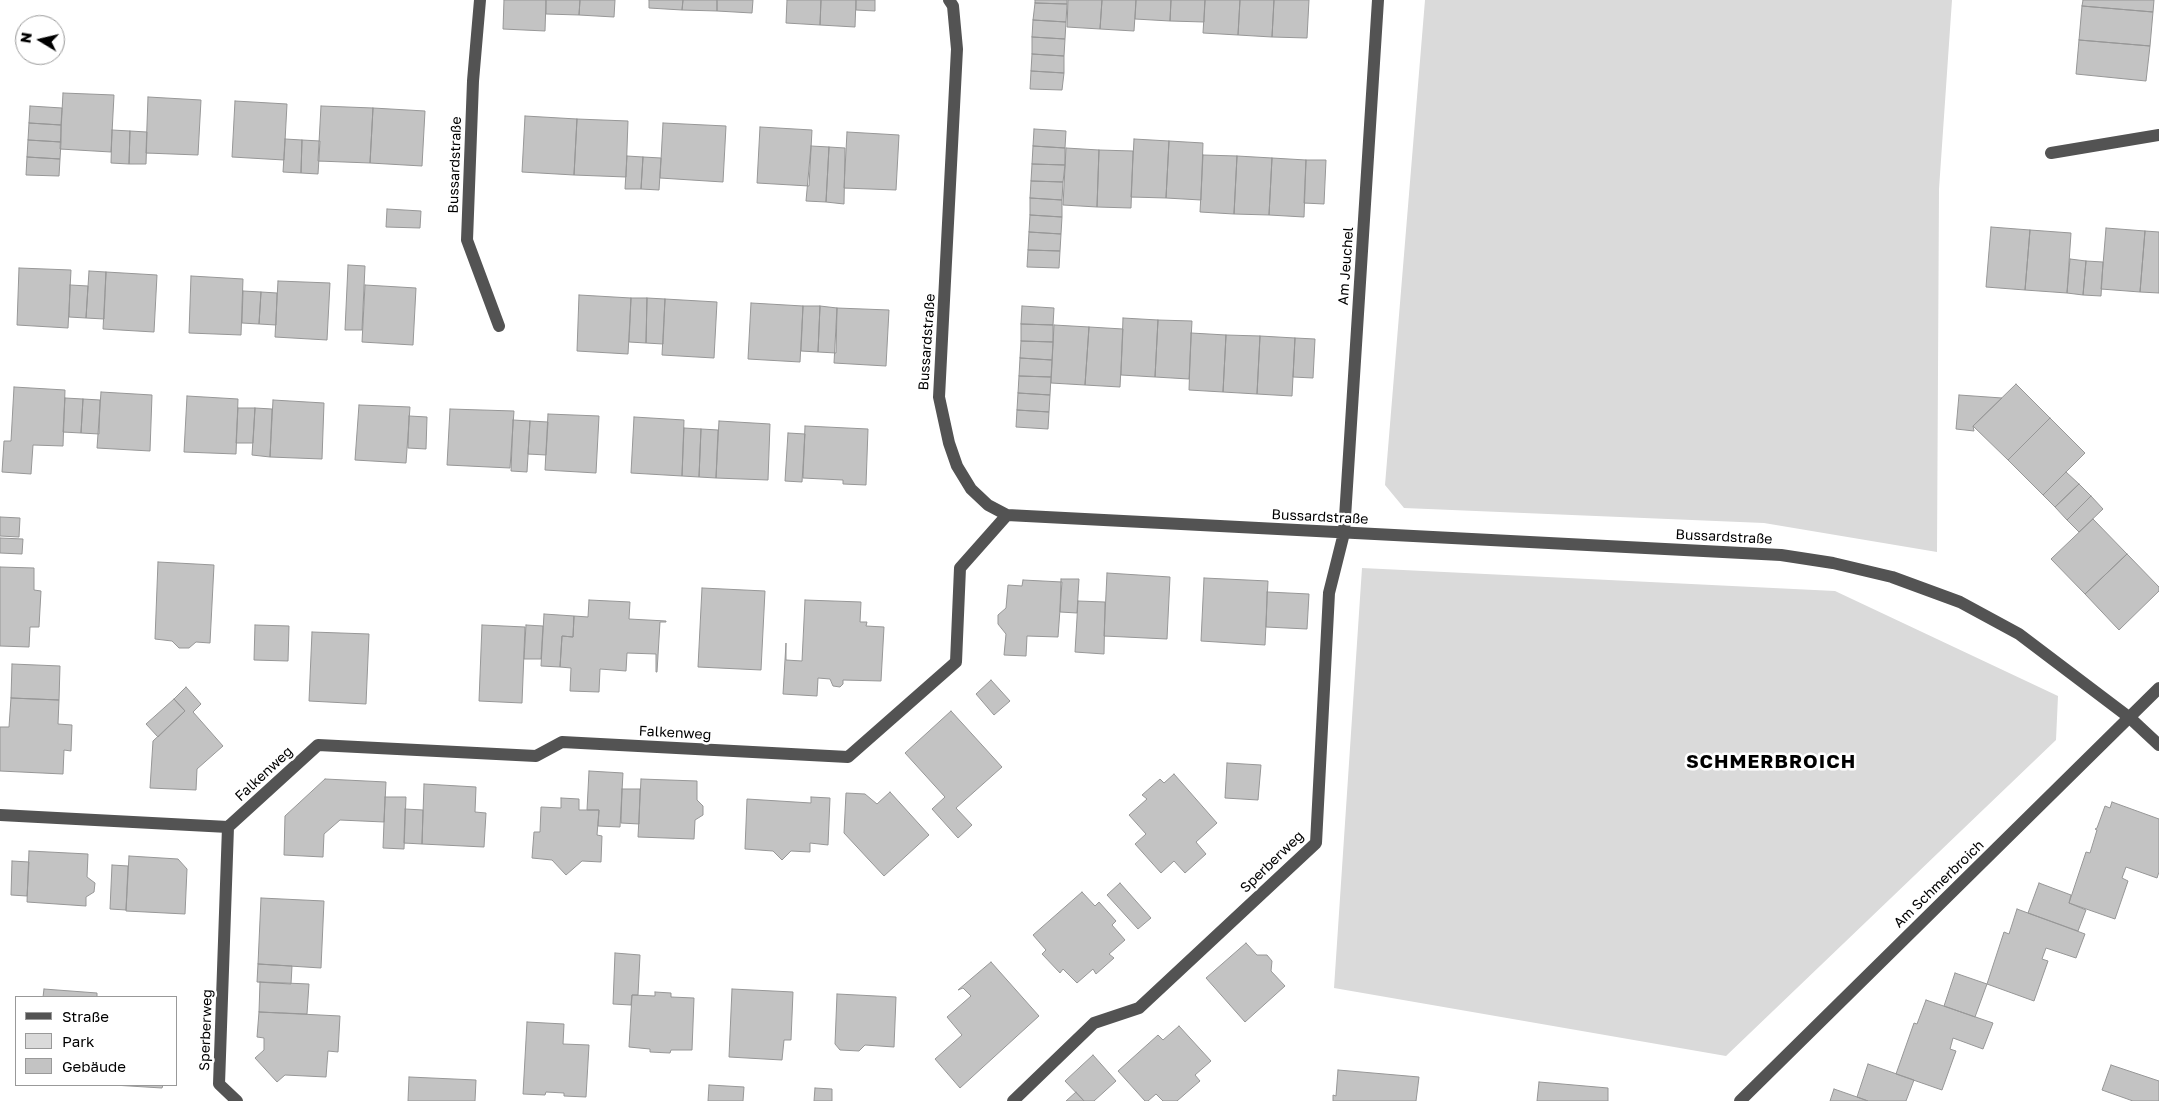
<!DOCTYPE html>
<html>
<head>
<meta charset="utf-8">
<style>
	body { margin:0 }
	#map { position:relative; width:2159px; height:1101px; overflow:hidden; background:#fff; font-family:"Golos Text",sans-serif }
	canvas { display:block }
	.legend { position:absolute; left:15px; top:996px; width:162px; height:90px; box-sizing:border-box; background:#fff; border:1px solid #999; margin:0; padding:6px 9px; list-style:none; font-size:15px; color:#000 }
	.legend li { display:flex; align-items:center; gap:10px; height:25px }
	.legend b { width:25px; border:1px solid #999 }
	.north { position:absolute; left:15px; top:15px; width:50px; height:50px; box-sizing:border-box; background:#fff; border:1px solid #999; border-radius:50%; rotate:279deg; font-size:14px; font-weight:700; line-height:20px; text-align:center; color:#000 }
	.north::after { content:''; display:block; margin:auto; width:18px; height:22px; background:#000; clip-path:polygon(50% 0,100% 100%,50% 72%,0 100%) }
</style>
</head>
<body>
<div id="map">
<canvas width="2159" height="1101"></canvas>
<ul class="legend">
<li><b style="height:6px;background:#535353"></b>Straße</li>
<li><b style="height:14px;background:#dadada"></b>Park</li>
<li><b style="height:14px;background:#c3c3c3"></b>Gebäude</li>
</ul>
<div class="north">N</div>
</div>
<script>
const ctx = document.querySelector('canvas').getContext('2d');
ctx.lineJoin = 'round';
function fill(path, color) { ctx.fillStyle = color; ctx.fill(path, 'evenodd'); }
const toPath = rows => new Path2D(rows.map(r => 'M' + r).join(''));
function strokePath(path, color, width, dash) { ctx.strokeStyle = color; ctx.lineWidth = width; ctx.lineCap = dash ? 'butt' : 'round'; ctx.setLineDash(dash || []); ctx.stroke(path); }
function write(font, color, halo, rows, align = 'center') {
  ctx.font = font + ' "Golos Text",sans-serif'; ctx.lineWidth = 5; ctx.setLineDash([]); ctx.textBaseline = 'middle'; ctx.strokeStyle = halo; ctx.fillStyle = color; for (const [text, x, y, turn = 0] of rows) {
    ctx.save(); ctx.translate(x, y); ctx.rotate((+turn || 0) * Math.PI / 180); ctx.textAlign = isNaN(turn) ? turn : align; if (halo) ctx.strokeText(text, 0, 0); ctx.fillText(text, 0, 0); ctx.restore();
  }
}
fill(toPath([
	[1425,0,1952,0,1939,189,1937,552,1764,523,1404,508,1385,485],
	[1362,568,1835,591,2058,696,2056,740,1726,1056,1334,988]
]), '#dadada');
const building = toPath([
	[504,0,546,0,545,31,503,29,504,0],
	[546,0,580,0,579,15,546,14,546,0],
	[580,0,615,0,614,17,579,15,580,0],
	[649,0,683,0,682,10,649,8,649,0],
	[683,0,717,0,717,11,682,10,683,0],
	[717,0,753,0,752,13,717,11,717,0],
	[787,0,821,0,820,25,786,23,787,0],
	[821,0,856,0,855,27,820,25,821,0],
	[856,0,875,0,875,11,856,10,856,0],
	[1035,0,1067,0,1067,4,1035,3,1035,0],
	[1068,0,1102,0,1100,29,1067,27,1068,0],
	[1102,0,1136,0,1134,31,1100,29,1102,0],
	[1136,0,1171,0,1170,21,1135,19,1136,0],
	[1171,0,1205,0,1204,22,1170,21,1171,0],
	[1205,0,1240,0,1238,35,1203,33,1205,0],
	[1240,0,1274,0,1272,37,1238,35,1240,0],
	[1274,0,1309,0,1307,38,1272,37,1274,0],
	[2083,0,2154,0,2153,12,2082,6,2083,0],
	[1035,3,1067,4,1066,22,1033,20,1035,3],
	[2082,6,2153,12,2150,46,2079,40,2082,6],
	[1033,20,1066,22,1065,39,1032,37,1033,20],
	[1032,37,1065,39,1064,56,1032,54,1032,37],
	[2079,40,2150,46,2146,81,2076,74,2079,40],
	[1032,54,1064,56,1064,73,1031,71,1032,54],
	[1031,71,1064,73,1062,90,1030,89,1031,71],
	[63,93,114,95,111,152,60,149,63,93],
	[148,97,201,100,198,155,146,153,148,97],
	[235,101,287,104,284,160,232,157,235,101],
	[30,106,62,108,61,125,29,123,30,106],
	[321,106,373,108,370,163,318,161,321,106],
	[373,108,425,111,422,166,370,163,373,108],
	[525,116,577,119,574,175,522,172,525,116],
	[577,119,628,121,626,177,574,175,577,119],
	[29,123,61,125,61,142,28,140,29,123],
	[663,123,726,126,723,182,660,178,663,123],
	[760,127,812,130,809,186,757,183,760,127],
	[1034,129,1066,131,1065,148,1033,146,1034,129],
	[112,130,130,131,129,164,111,163,112,130],
	[130,131,147,132,146,164,129,164,130,131],
	[847,132,899,135,896,190,844,188,847,132],
	[285,139,302,140,301,173,283,172,285,139],
	[1134,139,1169,141,1166,198,1131,197,1134,139],
	[28,140,61,142,60,159,27,157,28,140],
	[302,140,320,141,318,174,301,173,302,140],
	[1169,141,1203,143,1201,200,1166,198,1169,141],
	[811,146,829,147,826,202,806,201,811,146],
	[1033,146,1065,148,1065,165,1032,164,1033,146],
	[829,147,845,148,844,204,826,202,829,147],
	[1066,148,1099,150,1097,207,1063,205,1066,148],
	[1099,150,1133,151,1131,208,1097,207,1099,150],
	[1203,155,1237,156,1234,214,1200,212,1203,155],
	[627,156,643,157,641,189,625,189,627,156],
	[1237,156,1272,158,1269,215,1234,214,1237,156],
	[27,157,60,159,59,176,26,175,27,157],
	[643,157,661,158,659,190,641,189,643,157],
	[1272,158,1306,160,1304,217,1269,215,1272,158],
	[1306,160,1326,160,1324,204,1304,203,1306,160],
	[1032,164,1065,165,1063,182,1031,181,1032,164],
	[1031,181,1063,182,1062,200,1030,198,1031,181],
	[1030,198,1062,200,1062,217,1030,215,1030,198],
	[387,209,421,211,420,228,386,227,387,209],
	[1030,215,1062,217,1061,234,1029,232,1030,215],
	[1991,227,2030,230,2025,290,1986,287,1991,227],
	[2106,228,2145,231,2140,292,2101,289,2106,228],
	[2030,230,2071,233,2067,293,2025,290,2030,230],
	[2145,231,2159,232,2159,293,2140,292,2145,231],
	[1029,232,1061,234,1060,251,1028,250,1029,232],
	[1028,250,1060,251,1059,268,1027,267,1028,250],
	[2070,259,2086,261,2083,295,2067,293,2070,259],
	[2086,261,2103,262,2101,296,2083,295,2086,261],
	[348,265,365,266,362,330,345,330,348,265],
	[19,268,71,270,68,328,17,325,19,268],
	[89,271,106,272,104,319,86,318,89,271],
	[106,272,157,275,154,332,103,329,106,272],
	[191,276,243,279,241,335,189,333,191,276],
	[278,281,330,283,327,340,275,337,278,281],
	[70,285,88,286,86,318,69,317,70,285],
	[365,285,416,288,413,345,362,342,365,285],
	[243,291,261,292,259,324,242,323,243,291],
	[261,292,277,293,276,325,259,324,261,292],
	[579,295,631,298,628,354,577,351,579,295],
	[631,298,647,298,646,343,629,342,631,298],
	[647,298,665,299,663,344,646,343,647,298],
	[665,299,717,302,714,358,662,355,665,299],
	[751,303,803,306,800,362,748,359,751,303],
	[803,306,820,306,818,352,801,351,803,306],
	[820,306,837,308,836,353,818,352,820,306],
	[1022,306,1054,308,1053,325,1021,324,1022,306],
	[837,308,889,310,886,366,834,363,837,308],
	[1123,318,1158,320,1155,377,1121,375,1123,318],
	[1158,320,1192,321,1189,379,1155,377,1158,320],
	[1021,324,1053,325,1053,342,1021,341,1021,324],
	[1054,325,1089,327,1085,385,1051,383,1054,325],
	[1089,327,1123,329,1120,387,1085,385,1089,327],
	[1191,333,1226,335,1223,392,1189,390,1191,333],
	[1226,335,1260,336,1257,394,1223,392,1226,335],
	[1260,336,1295,338,1292,396,1257,394,1260,336],
	[1295,338,1315,339,1313,378,1293,377,1295,338],
	[1021,341,1053,342,1052,360,1020,358,1021,341],
	[1020,358,1052,360,1051,377,1019,376,1020,358],
	[1019,376,1051,377,1050,395,1018,393,1019,376],
	[2016,384,2050,418,2008,460,1973,426,2016,384],
	[14,387,65,390,63,446,33,445,31,474,2,472,4,441,11,441,14,387],
	[101,392,152,395,150,451,97,448,101,392],
	[1018,393,1050,395,1049,412,1017,410,1018,393],
	[1959,395,2002,398,1973,426,1974,431,1956,429,1959,395],
	[187,396,238,399,236,454,184,452,187,396],
	[65,398,83,399,81,433,63,432,65,398],
	[83,399,100,400,99,434,81,433,83,399],
	[273,400,324,403,322,459,270,457,273,400],
	[359,405,410,407,406,463,355,460,359,405],
	[238,408,255,408,253,443,236,443,238,408],
	[255,408,272,409,270,457,252,455,255,408],
	[450,409,514,411,510,468,447,465,450,409],
	[1017,410,1049,412,1048,429,1016,427,1017,410],
	[548,414,599,416,596,473,545,470,548,414],
	[409,416,427,417,426,449,408,448,409,416],
	[634,417,684,420,682,476,631,473,634,417],
	[2050,418,2085,453,2043,495,2008,460,2050,418],
	[513,420,530,421,527,472,511,471,513,420],
	[530,421,548,422,546,455,528,454,530,421],
	[719,421,770,424,768,480,716,478,719,421],
	[805,426,868,429,866,485,843,484,843,480,803,478,805,426],
	[684,428,701,429,699,477,682,476,684,428],
	[701,429,718,430,716,478,699,477,701,429],
	[788,433,805,434,802,482,785,481,788,433],
	[2066,472,2079,484,2055,507,2043,495,2066,472],
	[2079,484,2091,496,2067,520,2055,507,2079,484],
	[2091,496,2103,509,2079,532,2067,520,2091,496],
	[0,517,20,518,19,537,0,536,0,517],
	[2093,519,2127,554,2085,594,2051,559,2093,519],
	[0,538,23,539,22,554,0,553,0,538],
	[2127,554,2159,587,2159,591,2119,630,2085,594,2127,554],
	[158,562,214,565,210,643,196,642,189,648,179,648,172,641,155,639,158,562],
	[0,567,34,568,34,590,41,591,39,627,30,627,29,647,0,646,0,567],
	[1107,573,1170,577,1167,639,1104,636,1107,573],
	[1204,578,1268,581,1265,645,1201,641,1204,578],
	[1061,579,1079,579,1077,613,1060,612,1061,579],
	[1023,580,1062,582,1058,637,1027,636,1026,656,1004,655,1006,634,998,624,998,615,1006,608,1008,585,1022,586,1023,580],
	[702,588,765,591,761,670,698,667,702,588],
	[1267,592,1309,594,1307,629,1266,627,1267,592],
	[589,600,630,602,629,619,666,621,666,622,660,622,657,672,656,672,656,654,627,653,626,671,600,669,599,692,570,691,571,668,560,667,562,636,573,637,574,616,588,617,589,600],
	[805,600,861,602,860,622,867,622,866,626,884,627,881,681,843,680,843,684,840,687,833,686,830,679,818,678,817,696,783,694,786,643,786,660,802,661,805,600],
	[1078,601,1105,602,1104,654,1075,652,1078,601],
	[544,614,574,616,573,637,562,636,560,667,541,666,544,614],
	[255,625,289,626,288,661,254,660,255,625],
	[482,625,525,627,522,703,479,701,482,625],
	[526,625,543,626,541,659,524,659,526,625],
	[312,632,369,634,366,704,309,701,312,632],
	[12,664,60,666,59,700,11,698,12,664],
	[991,680,1010,701,994,715,976,694,991,680],
	[186,687,201,704,193,712,223,746,197,769,196,790,150,788,153,741,185,711,174,699,186,687],
	[11,698,59,700,58,724,72,725,71,751,64,750,63,774,0,771,0,727,9,727,11,698],
	[174,699,185,711,158,737,146,724,174,699],
	[951,711,1002,767,956,808,972,825,958,838,932,809,945,797,905,753,951,711],
	[1227,763,1261,765,1258,800,1225,798,1227,763],
	[589,771,623,773,620,827,598,826,599,810,587,810,589,771],
	[1174,774,1217,823,1196,842,1206,854,1185,873,1174,861,1161,873,1135,844,1146,834,1129,815,1147,799,1142,795,1160,779,1164,783,1174,774],
	[325,779,386,782,384,822,340,820,324,834,323,857,284,855,285,816,325,779],
	[641,779,697,781,697,800,703,806,703,815,695,820,694,839,638,837,641,779],
	[424,784,476,787,475,812,486,813,484,847,422,844,424,784],
	[622,789,640,789,639,824,621,823,622,789],
	[890,792,929,835,884,876,844,833,846,793,865,794,877,804,890,792],
	[385,797,406,797,404,849,383,848,385,797],
	[811,797,830,798,828,845,810,843,810,852,791,851,782,860,773,851,745,849,747,799,811,803,811,797],
	[561,798,579,799,579,810,599,810,597,835,602,836,601,862,582,861,566,875,552,860,532,858,534,832,540,832,541,807,561,808,561,798],
	[2112,802,2159,819,2159,872,2157,878,2126,867,2122,878,2128,881,2115,919,2069,903,2086,852,2090,853,2097,830,2095,829,2097,828,2105,806,2110,808,2112,802],
	[405,809,423,810,422,844,404,843,405,809],
	[29,851,88,854,87,877,95,883,94,892,86,897,86,906,27,902,29,851],
	[129,856,178,859,187,869,185,914,126,911,129,856],
	[12,861,29,862,27,896,11,895,12,861],
	[112,865,128,866,126,910,110,909,112,865],
	[1120,883,1151,918,1138,929,1107,895,1120,883],
	[2039,883,2071,895,2069,903,2086,910,2078,931,2028,913,2039,883],
	[1082,892,1095,906,1099,902,1116,921,1112,925,1125,940,1109,954,1114,958,1096,974,1093,969,1077,983,1063,969,1060,973,1042,954,1046,950,1033,935,1082,892],
	[261,898,324,901,321,968,258,964,261,898],
	[2017,909,2085,934,2076,958,2046,948,2042,959,2048,961,2034,1001,1987,984,2004,932,2009,934,2017,909],
	[1246,943,1257,955,1267,955,1272,961,1271,971,1285,986,1245,1022,1206,978,1246,943],
	[615,953,640,955,638,995,632,995,631,1005,613,1004,615,953],
	[991,962,1039,1016,960,1088,935,1059,962,1035,947,1017,971,996,963,988,958,990,991,962],
	[258,964,292,966,291,984,257,982,258,964],
	[1955,973,1987,984,1975,1017,1944,1006,1955,973],
	[260,982,309,984,307,1014,259,1012,260,982],
	[44,989,97,993,97,997,43,997,44,989],
	[732,989,793,992,791,1040,784,1040,782,1060,729,1057,732,989],
	[655,992,671,993,671,997,694,998,692,1050,671,1050,670,1053,650,1052,650,1049,629,1047,632,995,655,996,655,992],
	[837,994,896,997,894,1047,865,1045,859,1051,840,1050,835,1044,837,994],
	[1926,1000,1993,1023,1983,1049,1953,1038,1950,1049,1956,1051,1942,1090,1896,1074,1914,1023,1917,1024,1926,1000],
	[259,1012,340,1016,338,1052,328,1051,326,1077,285,1075,277,1082,255,1058,264,1050,264,1038,257,1037,259,1012],
	[527,1022,564,1024,563,1044,589,1045,586,1097,564,1096,564,1093,546,1092,545,1095,523,1094,527,1022],
	[1179,1026,1211,1061,1195,1075,1200,1081,1177,1101,1163,1101,1156,1094,1148,1101,1145,1101,1118,1071,1158,1035,1163,1040,1179,1026],
	[1093,1055,1116,1081,1094,1101,1084,1101,1065,1081,1093,1055],
	[1868,1064,1914,1080,1906,1101,1868,1101,1857,1097,1868,1064],
	[2111,1065,2159,1081,2159,1101,2133,1101,2102,1090,2111,1065],
	[1338,1070,1419,1077,1416,1101,1333,1101,1333,1095,1336,1096,1338,1070],
	[409,1077,476,1080,475,1101,408,1101,409,1077],
	[1539,1082,1608,1088,1608,1101,1537,1101,1539,1082],
	[113,1085,163,1085,162,1088,113,1085],
	[709,1085,744,1087,743,1101,708,1101,709,1085],
	[815,1088,832,1089,832,1101,814,1101,815,1088],
	[1834,1089,1857,1097,1868,1101,1830,1101,1834,1089],
	[1076,1092,1084,1101,1066,1101,1076,1092]
]);
fill(building, '#c3c3c3');
strokePath(building, '#979797', 1);
strokePath(toPath([
	[480,0,473,81,467,240,499,326],
	[949,0,953,6,957,49,939,397,949,443,957,466,971,489,988,505,1007,515,1781,555,1833,563,1892,577,1960,602,2019,634,2130,718,2159,745],
	[2051,153,2159,135],
	[0,815,228,827,318,745,536,756,562,742,848,757,956,662,960,568,1007,515],
	[228,827,219,1084,237,1101],
	[1013,1101,1094,1023,1139,1008,1316,843,1329,593,1344,533,1378,0],
	[1740,1101,2159,688]
]), '#535353', 12);
write('14px', '#000', '#fff', [
	["Bussardstraße",455,165,-88],
	["Am Jeuchel",1346,266,-86],
	["Bussardstraße",927,342,-86],
	["Bussardstraße",1320,517,3],
	["Bussardstraße",1724,537,3],
	["Falkenweg",675,733,3],
	["Falkenweg",264,774,-43],
	["Sperberweg",1272,862,-44],
	["Am Schmerbroich",1939,884,-44],
	["Sperberweg",206,1030,-88]
]);
ctx.letterSpacing = '1px';
write('bold 19px', '#000', '#fff', [
	["SCHMERBROICH",1771,762]
]);
ctx.letterSpacing = '0px';
</script>
</body>
</html>
